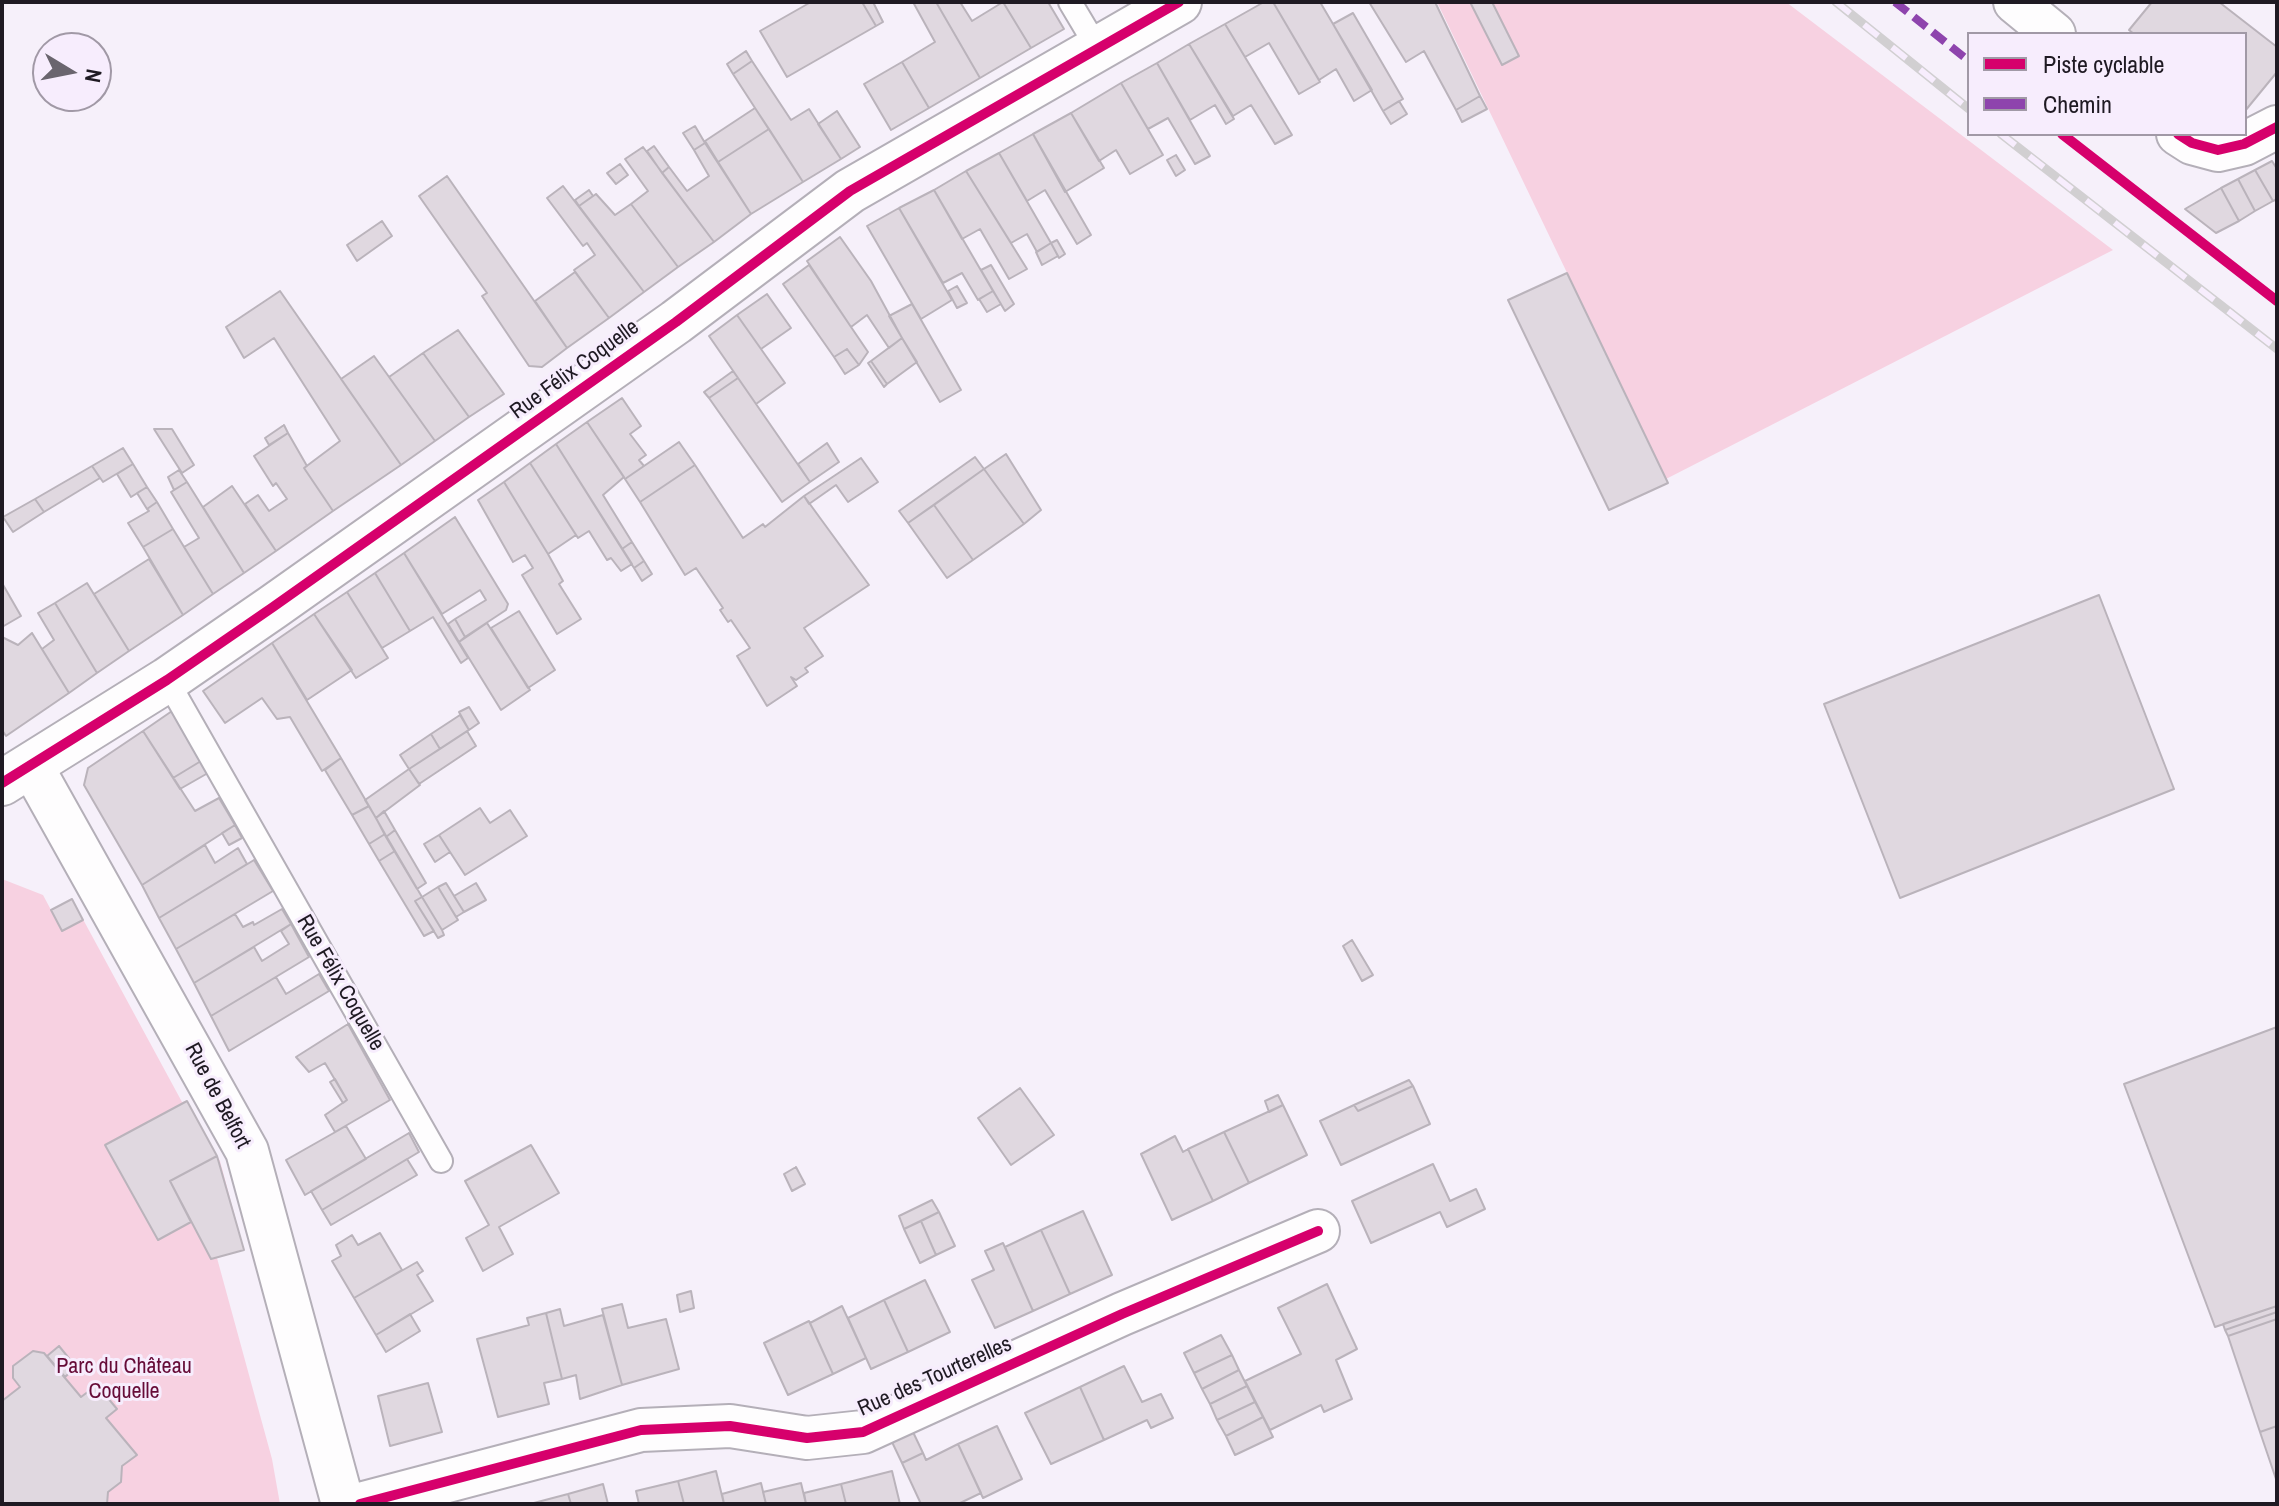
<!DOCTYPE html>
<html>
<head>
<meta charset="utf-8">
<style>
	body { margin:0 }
	#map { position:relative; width:2279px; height:1506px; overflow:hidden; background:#f6f0fa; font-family:"Archivo Narrow",sans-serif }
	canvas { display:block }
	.frame { position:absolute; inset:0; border:4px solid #1f1a23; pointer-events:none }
	.legend { position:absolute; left:1967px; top:32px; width:280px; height:104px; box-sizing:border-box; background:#f7edfd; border:2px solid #a199a6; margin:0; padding:10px 14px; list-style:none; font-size:24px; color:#1f1a23 }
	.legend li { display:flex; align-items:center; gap:16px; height:40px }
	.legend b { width:40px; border:2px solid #a199a6 }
	.north { position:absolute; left:32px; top:32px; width:80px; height:80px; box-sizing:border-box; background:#f7edfd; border:2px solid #a199a6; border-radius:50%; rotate:100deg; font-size:22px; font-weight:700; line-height:32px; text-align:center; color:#1f1a23 }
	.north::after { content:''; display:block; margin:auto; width:28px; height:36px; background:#6a656e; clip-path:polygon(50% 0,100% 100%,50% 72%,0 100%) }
</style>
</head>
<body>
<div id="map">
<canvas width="2279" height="1506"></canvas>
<div class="frame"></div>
<ul class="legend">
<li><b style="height:10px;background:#d6006c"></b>Piste cyclable</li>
<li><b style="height:10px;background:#8e44ad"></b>Chemin</li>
</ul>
<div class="north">N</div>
</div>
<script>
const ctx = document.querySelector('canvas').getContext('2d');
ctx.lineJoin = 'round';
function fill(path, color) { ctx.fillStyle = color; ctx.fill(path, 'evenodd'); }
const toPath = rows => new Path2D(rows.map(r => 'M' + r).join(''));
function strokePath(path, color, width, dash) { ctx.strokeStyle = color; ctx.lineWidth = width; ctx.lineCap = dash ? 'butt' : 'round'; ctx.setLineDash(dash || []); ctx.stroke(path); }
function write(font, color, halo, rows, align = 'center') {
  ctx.font = font + ' "Archivo Narrow",sans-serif'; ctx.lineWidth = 6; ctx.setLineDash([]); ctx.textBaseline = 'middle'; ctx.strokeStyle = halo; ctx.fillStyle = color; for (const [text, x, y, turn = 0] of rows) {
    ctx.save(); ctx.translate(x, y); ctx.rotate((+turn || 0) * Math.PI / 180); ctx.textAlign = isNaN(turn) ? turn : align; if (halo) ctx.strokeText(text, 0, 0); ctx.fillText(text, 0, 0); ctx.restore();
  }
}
fill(toPath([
	[1437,2,1786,2,2113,250,1666,479],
	[2,879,43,895,51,910,72,899,182,1102,187,1101,220,1161,244,1250,217,1258,272,1459,280,1504,2,1504]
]), '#f7d1e1');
const building = toPath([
	[811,2,862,2,876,26,787,77,760,31,811,2],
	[862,2,873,2,883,22,876,26,862,2],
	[913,2,936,2,980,78,929,108,902,62,935,42,913,2],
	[936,2,960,2,972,21,1003,2,1031,48,980,78,936,2],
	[1003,2,1048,2,1064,29,1031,48,1003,2],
	[1264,2,1273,2,1320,82,1299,94,1269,43,1245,57,1225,24,1264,2],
	[1273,2,1320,2,1372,90,1354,101,1336,69,1319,80,1273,2],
	[1369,2,1435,2,1480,96,1456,110,1424,51,1406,62,1369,2],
	[1470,2,1492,2,1519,56,1502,65,1470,2],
	[2152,2,2219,2,2277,47,2277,72,2245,111,2245,34,2134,34,2129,30,2152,2],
	[1353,13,1403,99,1383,111,1333,24,1353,13],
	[1225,24,1292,135,1275,144,1251,105,1233,116,1189,44,1225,24],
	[1189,44,1234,119,1226,124,1215,105,1190,120,1157,63,1189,44],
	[746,51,752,61,733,74,727,64,746,51],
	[752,61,791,120,809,109,841,159,803,182,733,74,752,61],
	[902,62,929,108,891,130,864,84,902,62],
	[1157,63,1210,156,1195,164,1168,118,1148,129,1121,83,1157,63],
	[1121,83,1163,155,1130,174,1116,150,1099,161,1071,113,1121,83],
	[1480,96,1487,109,1462,122,1456,110,1480,96],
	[1399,101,1407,114,1391,124,1383,111,1399,101],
	[755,108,769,129,718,162,705,141,755,108],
	[837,111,860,147,841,159,818,124,837,111],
	[1071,113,1104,168,1065,192,1033,134,1071,113],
	[695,126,705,143,694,150,683,133,695,126],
	[769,129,803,182,751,214,718,162,769,129],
	[1033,134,1091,235,1077,244,1045,190,1027,201,999,153,1033,134],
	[705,143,751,214,714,242,662,173,669,167,687,191,709,176,694,150,705,143],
	[654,146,669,167,662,173,647,151,654,146],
	[643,147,714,242,678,267,631,204,648,191,625,159,643,147],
	[999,153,1051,243,1037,252,1027,234,1011,243,966,171,999,153],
	[1176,155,1185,170,1176,176,1167,160,1176,155],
	[2272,161,2277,169,2277,199,2273,201,2255,170,2272,161],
	[620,164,628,175,616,184,607,173,620,164],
	[2255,170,2273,201,2255,211,2238,179,2255,170],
	[966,171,1027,269,1009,279,980,229,962,239,934,190,966,171],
	[447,176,567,348,542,367,529,366,482,296,487,293,419,196,447,176],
	[2238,179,2255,211,2239,221,2221,188,2238,179],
	[563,186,644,292,609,318,574,270,595,255,587,243,583,246,547,198,563,186],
	[2221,188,2239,221,2216,233,2185,209,2221,188],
	[589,190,593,196,579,206,575,200,589,190],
	[934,190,993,291,978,300,962,273,943,283,899,208,934,190],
	[596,194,615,215,631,204,678,267,644,292,579,206,596,194],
	[899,208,952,300,921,319,867,226,899,208],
	[382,221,392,236,357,261,347,245,382,221],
	[840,237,871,281,902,338,889,348,867,315,851,327,807,261,840,237],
	[1057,240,1065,254,1059,258,1051,243,1057,240],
	[1051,243,1058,256,1042,265,1036,252,1051,243],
	[809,265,868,352,859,365,847,349,834,357,783,284,809,265],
	[991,265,1014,304,1005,311,981,270,991,265],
	[575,272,609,318,567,348,535,301,575,272],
	[1567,273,1668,483,1609,510,1508,300,1567,273],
	[957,286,967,303,957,308,948,291,957,286],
	[280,291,401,465,333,511,304,468,340,441,274,338,244,358,226,327,280,291],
	[993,291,1001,304,987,312,979,299,993,291],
	[767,294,791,328,761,349,737,315,767,294],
	[912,304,961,390,940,402,889,316,912,304],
	[737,315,785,383,756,404,709,336,737,315],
	[458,330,504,394,469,417,423,353,458,330],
	[902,338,917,362,887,384,871,361,902,338],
	[847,349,859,365,845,374,834,357,847,349],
	[423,353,469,417,435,441,389,377,423,353],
	[374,356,435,441,401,465,341,379,374,356],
	[871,361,887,384,884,387,868,363,871,361],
	[733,371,738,378,709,398,704,392,733,371],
	[738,378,810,482,782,502,709,398,738,378],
	[622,398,641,426,630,434,646,455,639,460,644,466,625,479,587,422,622,398],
	[587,422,624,477,603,495,632,542,622,549,556,444,587,422],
	[284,425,288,433,269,445,265,438,284,425],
	[154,429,172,429,194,465,182,473,154,429],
	[288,433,307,466,304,468,333,511,276,551,245,504,258,495,269,511,287,499,276,483,273,486,254,456,288,433],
	[679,442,695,465,640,502,625,479,679,442],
	[827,443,839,462,810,482,798,464,827,443],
	[556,444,632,564,621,571,611,558,607,560,589,531,578,538,530,463,556,444],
	[123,448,133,464,103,482,92,466,123,448],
	[1006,454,1041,510,1024,524,984,469,1006,454],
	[975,457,984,469,908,523,899,511,975,457],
	[861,458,878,482,848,502,836,485,809,504,804,496,861,458],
	[530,463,576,535,548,554,504,482,530,463],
	[133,464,147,487,131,497,117,474,133,464],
	[695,465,743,538,763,524,765,527,804,496,869,585,804,628,823,656,805,668,808,672,796,680,791,677,797,686,767,706,737,656,750,648,731,620,728,622,720,610,723,608,696,568,685,575,640,502,695,465],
	[92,466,100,478,44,512,35,499,92,466],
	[984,469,1024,524,973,560,934,505,984,469],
	[179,470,187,482,174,490,168,477,179,470],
	[187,482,244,573,213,594,184,547,199,538,171,492,187,482],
	[504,482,548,554,563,581,559,584,581,619,557,634,522,575,533,568,525,555,513,562,478,500,504,482],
	[232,486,276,551,244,573,203,507,232,486],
	[147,487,157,502,147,509,137,493,147,487],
	[35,499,44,512,13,532,3,517,35,499],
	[157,502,173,529,143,547,128,523,149,511,147,509,157,502],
	[934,505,973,560,947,578,908,523,934,505],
	[455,517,508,604,506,610,465,637,455,619,486,600,480,590,442,614,404,553,455,517],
	[173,529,213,594,183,615,143,547,173,529],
	[632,542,644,561,634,568,622,549,632,542],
	[404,553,468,658,461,663,433,617,410,631,375,573,404,553],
	[149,559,183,615,129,651,94,594,149,559],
	[644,561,652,574,642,581,634,568,644,561],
	[375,573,410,631,382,648,347,592,375,573],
	[2,583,21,616,2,627,2,583],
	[87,583,129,651,97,673,55,603,87,583],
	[347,592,388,658,356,678,314,614,347,592],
	[2099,595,2174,789,1900,898,1824,704,2099,595],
	[55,603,97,673,69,693,42,649,54,640,38,613,55,603],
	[519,611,555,670,528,688,491,628,519,611],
	[314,614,352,670,307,700,272,643,314,614],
	[455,619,465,637,459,642,448,624,455,619],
	[487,623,530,690,501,710,459,642,487,623],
	[32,633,69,693,6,736,2,730,2,637,18,645,32,633],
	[272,643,341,758,322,771,290,717,277,719,262,698,225,723,203,691,272,643],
	[469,707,479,723,469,730,459,712,469,707],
	[172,711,201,761,173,778,143,731,172,711],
	[460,715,469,730,440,749,431,734,460,715],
	[143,731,195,811,219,798,235,825,142,885,84,785,88,768,143,731],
	[467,731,476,746,419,784,409,769,467,731],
	[431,734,440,749,409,769,400,755,431,734],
	[341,758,369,806,352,815,325,770,341,758],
	[201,761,208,773,180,789,173,778,201,761],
	[409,769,420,785,376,818,365,800,409,769],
	[369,806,385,834,369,844,352,815,369,806],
	[480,808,490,823,510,810,527,836,465,875,439,835,480,808],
	[384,811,395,830,386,837,376,818,384,811],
	[235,825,242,838,229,845,222,833,235,825],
	[395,830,426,883,417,889,386,837,395,830],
	[385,834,395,851,379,861,369,844,385,834],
	[439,835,450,852,435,862,424,844,439,835],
	[205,845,215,863,238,848,247,864,159,918,142,885,205,845],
	[395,851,422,897,415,901,434,931,424,936,379,861,395,851],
	[254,860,273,891,176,949,159,918,254,860],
	[446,883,464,912,456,917,438,887,446,883],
	[476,883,486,900,464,912,454,896,476,883],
	[438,887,458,920,442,930,422,897,438,887],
	[422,897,442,930,444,935,438,938,415,901,422,897],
	[72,899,83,920,62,931,51,910,72,899],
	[282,909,291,924,194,983,176,949,235,914,243,927,253,922,254,925,282,909],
	[291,924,309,957,211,1016,194,983,254,947,262,961,289,944,281,931,291,924],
	[1352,940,1373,975,1362,981,1343,946,1352,940],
	[319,974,329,991,229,1051,211,1016,276,977,286,994,319,974],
	[348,1024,390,1100,335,1132,325,1115,347,1100,325,1063,309,1072,296,1057,348,1024],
	[2277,1027,2277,1306,2215,1327,2124,1084,2277,1027],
	[335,1079,347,1100,343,1103,330,1082,335,1079],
	[1409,1080,1413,1086,1358,1111,1354,1105,1409,1080],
	[1413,1086,1430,1124,1341,1165,1320,1121,1354,1105,1358,1111,1413,1086],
	[1020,1088,1054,1135,1011,1165,978,1118,1020,1088],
	[1278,1095,1283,1105,1269,1112,1265,1101,1278,1095],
	[187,1101,217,1156,170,1181,191,1222,158,1240,105,1145,187,1101],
	[1283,1105,1307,1155,1249,1183,1224,1132,1283,1105],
	[346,1126,366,1159,305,1195,286,1160,346,1126],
	[1224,1132,1249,1183,1213,1201,1188,1149,1224,1132],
	[409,1133,419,1152,322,1210,311,1191,409,1133],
	[1175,1136,1183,1152,1188,1149,1213,1201,1172,1220,1141,1154,1175,1136],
	[531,1145,559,1193,499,1227,513,1254,483,1271,466,1238,489,1225,465,1181,531,1145],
	[217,1156,244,1250,211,1259,170,1181,217,1156],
	[407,1159,417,1175,331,1225,322,1210,407,1159],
	[1433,1164,1450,1201,1476,1189,1485,1209,1447,1227,1440,1212,1371,1243,1352,1201,1433,1164],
	[796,1167,805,1184,792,1191,784,1174,796,1167],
	[932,1200,939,1212,904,1229,899,1216,932,1200],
	[1083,1211,1112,1275,1070,1294,1041,1230,1083,1211],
	[939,1212,955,1246,936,1255,921,1221,939,1212],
	[921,1221,936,1255,920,1263,904,1229,921,1221],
	[1041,1230,1070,1294,1033,1311,1005,1247,1041,1230],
	[380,1233,402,1270,354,1298,332,1261,341,1256,336,1245,352,1235,358,1245,380,1233],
	[1003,1243,1033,1311,995,1328,972,1280,994,1270,985,1251,1003,1243],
	[417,1262,423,1271,417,1275,433,1301,376,1335,354,1298,417,1262],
	[925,1280,950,1332,908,1352,884,1300,925,1280],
	[1327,1284,1357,1349,1336,1360,1352,1399,1324,1412,1321,1405,1270,1430,1245,1381,1301,1354,1278,1308,1327,1284],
	[691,1291,694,1308,680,1312,677,1295,691,1291],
	[884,1300,908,1352,871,1369,848,1318,884,1300],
	[622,1304,628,1328,666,1319,679,1369,622,1385,602,1309,622,1304],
	[842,1306,866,1358,833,1374,810,1323,842,1306],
	[2277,1306,2277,1312,2225,1330,2223,1324,2277,1306],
	[560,1309,564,1326,603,1315,622,1385,580,1399,576,1375,562,1379,546,1313,560,1309],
	[2277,1312,2277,1319,2228,1336,2225,1330,2277,1312],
	[546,1313,562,1379,544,1383,549,1404,498,1417,477,1339,529,1325,527,1318,546,1313],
	[410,1314,420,1331,386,1352,376,1335,410,1314],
	[2277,1319,2277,1426,2260,1432,2228,1336,2277,1319],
	[809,1321,833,1374,788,1395,764,1343,809,1321],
	[1221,1335,1232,1355,1194,1373,1184,1353,1221,1335],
	[59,1346,76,1367,65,1377,47,1356,59,1346],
	[33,1351,44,1353,81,1397,97,1385,117,1409,106,1418,137,1455,122,1466,121,1482,108,1492,107,1504,2,1504,2,1401,20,1387,13,1378,13,1366,33,1351],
	[1232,1355,1239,1370,1202,1389,1194,1373,1232,1355],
	[1124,1366,1142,1402,1161,1394,1173,1418,1151,1428,1147,1420,1104,1440,1080,1387,1124,1366],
	[1239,1370,1247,1386,1210,1404,1202,1389,1239,1370],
	[428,1383,442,1432,390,1446,378,1396,428,1383],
	[1247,1386,1255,1402,1217,1420,1210,1404,1247,1386],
	[1080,1387,1104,1440,1051,1464,1025,1413,1080,1387],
	[1255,1402,1263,1417,1226,1436,1217,1420,1255,1402],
	[1263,1417,1273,1437,1235,1455,1226,1436,1263,1417],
	[997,1426,1022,1479,983,1498,958,1444,997,1426],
	[2277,1426,2277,1482,2260,1432,2277,1426],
	[913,1432,923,1453,902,1463,892,1442,913,1432],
	[958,1444,981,1493,958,1504,921,1504,902,1463,923,1453,926,1460,958,1444],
	[716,1471,724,1504,684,1504,678,1481,716,1471],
	[892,1471,900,1504,846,1504,841,1484,892,1471],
	[678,1481,684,1504,639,1504,636,1491,678,1481],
	[761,1483,766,1504,724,1504,722,1494,761,1483],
	[801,1483,806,1504,766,1504,763,1492,801,1483],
	[603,1484,608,1504,571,1504,568,1494,603,1484],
	[841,1484,846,1504,806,1504,804,1493,841,1484],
	[568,1494,571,1504,530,1504,568,1494]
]);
fill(building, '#e0d8e0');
strokePath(building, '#bab3bb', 2);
const lane = toPath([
	[1070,2,1098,49],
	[167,680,441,1161]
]);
const street = toPath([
	[2015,2,2054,34],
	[2178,134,2192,143,2218,150,2244,144,2277,127],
	[31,765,247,1151,343,1504],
	[360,1504,641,1430,730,1426,807,1438,863,1432,1122,1314,1318,1231]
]);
const secondary = toPath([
	[2,783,167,680,273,607,676,322,850,191,1179,2]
]);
strokePath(lane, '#b4afb8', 26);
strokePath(street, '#b4afb8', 46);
strokePath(secondary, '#b4afb8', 48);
strokePath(lane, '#fefdfe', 22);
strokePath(street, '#fefdfe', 42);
strokePath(secondary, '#fefdfe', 44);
const rail = toPath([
	[1836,2,1969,109],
	[2001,134,2277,349]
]);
strokePath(rail, '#d1cfd1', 9);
strokePath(rail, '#f7edfd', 6, [18]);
strokePath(toPath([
	[1895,2,1969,61]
]), '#8e44ad', 8, [16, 8]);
strokePath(toPath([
	[2062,134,2277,301],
	[2178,134,2192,143,2218,150,2244,144,2277,127],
	[2,783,167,680,273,607,676,322,850,191,1179,2],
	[360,1504,641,1430,730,1426,807,1438,863,1432,1122,1314,1318,1231]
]), '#d6006c', 10);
write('22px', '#1f1a23', '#f7edfd', [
	["Rue Félix Coquelle",575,370,-36],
	["Rue Félix Coquelle",340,983,60],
	["Rue de Belfort",217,1096,62],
	["Rue des Tourterelles",935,1377,-24]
]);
write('22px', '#660c38', '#f7edfd', [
	["Parc du Château",124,1367],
	["Coquelle",124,1392]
]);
</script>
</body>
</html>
